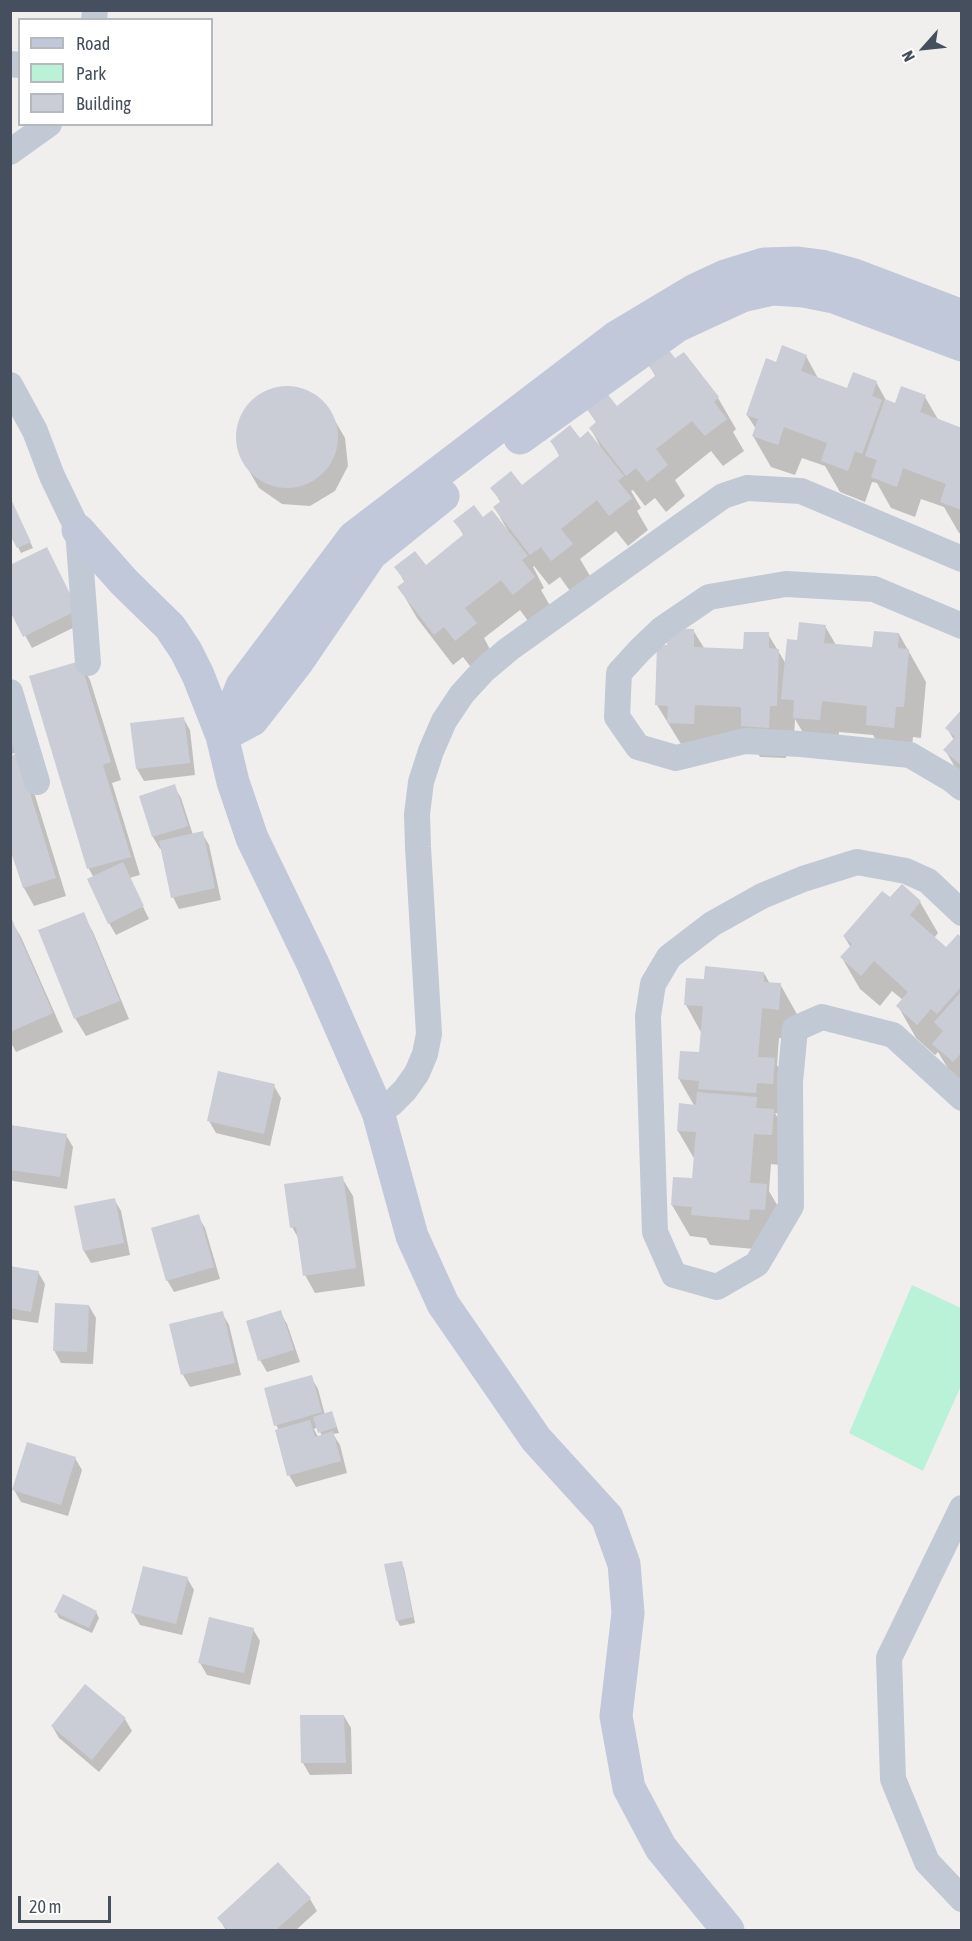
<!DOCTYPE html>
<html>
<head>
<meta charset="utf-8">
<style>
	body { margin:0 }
	#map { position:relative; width:972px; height:1941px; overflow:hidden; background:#f1efee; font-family:"Asap Condensed",sans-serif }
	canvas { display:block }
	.frame { position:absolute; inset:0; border:12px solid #464f5d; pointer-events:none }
	.legend { position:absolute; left:18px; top:18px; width:195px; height:108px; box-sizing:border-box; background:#fff; border:2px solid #b5b9be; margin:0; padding:8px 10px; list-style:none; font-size:18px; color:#464f5d }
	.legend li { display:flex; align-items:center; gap:12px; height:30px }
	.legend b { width:30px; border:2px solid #b5b9be }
	.north { position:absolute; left:894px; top:18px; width:60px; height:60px; -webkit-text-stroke:4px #fff; paint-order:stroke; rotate:243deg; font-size:16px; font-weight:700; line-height:24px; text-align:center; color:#464f5d }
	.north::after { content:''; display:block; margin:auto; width:21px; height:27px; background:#464f5d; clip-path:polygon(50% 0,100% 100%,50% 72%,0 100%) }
	.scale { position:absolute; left:18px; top:1896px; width:93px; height:27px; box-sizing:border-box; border:3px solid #464f5d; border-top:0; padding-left:8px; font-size:18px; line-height:21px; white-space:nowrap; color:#464f5d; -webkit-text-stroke:4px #fff; paint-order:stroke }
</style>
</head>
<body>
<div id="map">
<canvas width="972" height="1941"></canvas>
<div class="frame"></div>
<ul class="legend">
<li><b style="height:8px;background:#c0c8d9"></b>Road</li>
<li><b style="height:16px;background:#baf2d8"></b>Park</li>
<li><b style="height:16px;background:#cacdd5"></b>Building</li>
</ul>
<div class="north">N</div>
<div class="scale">20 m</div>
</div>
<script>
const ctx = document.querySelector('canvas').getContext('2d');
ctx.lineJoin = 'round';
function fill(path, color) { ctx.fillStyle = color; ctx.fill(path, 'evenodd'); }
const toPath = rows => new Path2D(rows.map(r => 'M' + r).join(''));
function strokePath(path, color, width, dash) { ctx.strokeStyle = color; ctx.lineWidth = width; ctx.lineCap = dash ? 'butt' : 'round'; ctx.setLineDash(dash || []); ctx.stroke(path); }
fill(toPath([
	[912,1285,961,1308,961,1386,923,1471,849,1433]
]), '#baf2d8');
fill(toPath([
	[684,354,718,398,736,429,733,432,744,451,723,466,711,451,675,480,685,496,666,512,655,498,645,506,633,490,631,491,641,508,637,511,648,530,628,546,616,531,580,559,590,576,570,591,560,577,549,585,534,566,533,567,544,588,541,590,552,609,531,625,520,610,484,638,493,655,474,671,463,657,453,665,417,618,399,587,405,583,396,567,425,567,464,536,455,521,483,519,507,532,508,531,495,508,501,503,492,488,522,487,560,457,552,442,579,440,599,447,600,446,591,429,597,424,588,409,617,408,656,377,647,362,675,361],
	[806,356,819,380,848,390,876,382,887,402,896,405,925,397,939,421,962,429,962,534,959,533,944,507,921,499,915,517,891,508,877,483,872,482,865,502,840,492,825,466,802,458,795,475,771,467,753,436,756,429,747,415,777,364],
	[290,387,316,397,334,419,345,438,348,466,335,491,310,506,282,504,259,488,248,469,237,442,243,414,262,394],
	[10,499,33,548,21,553,18,547],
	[46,549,83,623,32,648,10,608],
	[825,626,836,645,873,649,899,634,926,682,921,738,913,737,911,758,885,756,873,735,839,732,837,751,812,748,795,719,794,737,787,736,786,758,760,757,749,737,687,754,657,705,669,647,693,630,704,648,744,650,768,634,786,664,799,642],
	[80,662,90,680,121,780,112,783,140,875,129,878,149,919,116,935,109,923,94,878,89,869,31,677],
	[962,712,962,779,945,750,954,740,947,728],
	[183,718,190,730,195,775,144,781,137,769,132,724],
	[10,728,21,750,10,755],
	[28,773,66,896,34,906,24,888,10,844],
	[174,786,181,798,193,835,202,833,209,845,221,900,179,909,173,897,162,848,160,849,153,837,141,797],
	[902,886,920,902,938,933,934,938,947,949,962,940,962,1084,952,1075,938,1052,935,1055,916,1038,898,1006,903,1000,892,991,880,1006,860,989,842,958,851,948,844,936,890,899],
	[83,914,93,932,129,1019,86,1036,75,1018],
	[10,919,21,937,63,1032,16,1052,10,1041],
	[764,973,770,984,780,984,798,1016,796,1040,779,1038,777,1065,792,1091,790,1115,775,1113,791,1141,789,1166,771,1164,769,1191,784,1217,766,1250,710,1245,706,1238,690,1236,672,1205,693,1180,695,1160,678,1131,695,1107,679,1079,701,1054,702,1034,686,1005,705,981],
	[274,1086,281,1098,270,1146,216,1133,209,1121],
	[12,1127,66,1135,73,1147,67,1189,13,1181,10,1177],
	[342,1178,353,1196,365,1286,315,1293,305,1275,300,1241,292,1227],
	[114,1199,121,1211,130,1255,91,1263,84,1251,76,1207],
	[198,1216,205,1228,220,1279,174,1292,167,1280],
	[10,1267,38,1272,45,1284,38,1323,10,1319],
	[89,1306,96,1318,93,1364,61,1363,54,1350],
	[280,1312,287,1324,300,1362,267,1372,260,1360],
	[222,1313,229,1325,241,1375,190,1387,183,1375],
	[311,1377,318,1389,325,1415,334,1419,339,1433,333,1434,340,1445,347,1473,296,1487,289,1475,279,1430,276,1425],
	[318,1427,322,1436,318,1437,314,1429],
	[75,1458,82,1470,68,1516,21,1502,14,1490],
	[401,1563,404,1568,415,1623,400,1626,397,1620],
	[187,1578,194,1590,182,1635,140,1625,133,1613],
	[56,1612,96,1612,99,1618,92,1633,59,1618],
	[253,1629,260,1641,250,1685,207,1675,200,1663],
	[85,1686,125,1719,132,1731,99,1772,59,1738,52,1726],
	[344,1716,351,1728,352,1774,310,1775,303,1763,301,1717],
	[310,1899,317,1911,296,1930,226,1930,219,1919]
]), '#0003');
fill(toPath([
	[782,345,807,355,801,371,847,388,853,372,877,381,872,396,882,400,862,454,855,451,848,471,821,461,827,443,784,427,778,445,752,436,758,419,746,415,766,358,776,362],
	[666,346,675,358,684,352,719,397,714,402,727,419,705,436,692,421,656,449,668,465,647,482,636,468,626,476,589,428,596,422,586,408,606,392,617,406,656,375,645,362],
	[901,386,926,395,920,412,962,428,962,510,940,502,946,484,903,468,897,487,871,477,877,460,865,456,885,399,895,403],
	'236 437a51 51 0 1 1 102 0a51 51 0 1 1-102 0Z',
	[570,425,580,438,588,431,624,476,618,481,632,498,609,516,597,500,561,529,573,544,551,561,541,547,530,555,493,507,501,501,490,488,511,471,522,485,560,455,550,441],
	[10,497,31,542,17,548,10,535],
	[474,505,483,517,492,510,528,556,522,560,535,577,513,595,501,580,465,608,477,623,455,641,444,627,434,635,397,587,405,581,394,567,415,551,426,565,464,534,453,521],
	[47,547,78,610,23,637,10,611,10,565],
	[799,622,826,625,824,643,872,647,874,631,899,633,898,648,909,649,904,707,896,707,894,728,866,725,867,706,822,701,820,720,793,718,794,700,781,699,787,639,797,640],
	[668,628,694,629,694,647,743,649,744,632,769,632,769,648,779,649,777,706,770,706,769,728,741,726,741,707,695,705,694,724,667,723,668,706,655,705,657,645,667,645],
	[80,661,111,762,103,765,131,857,87,869,29,676],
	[962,709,962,766,943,750,955,737,945,728],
	[184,717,190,763,136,769,130,723],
	[18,753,56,878,23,888,10,849,10,756],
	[175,784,188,826,152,837,139,796],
	[203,831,215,888,171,898,159,841],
	[123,862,144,906,108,924,87,879],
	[902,884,921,901,910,915,946,947,958,934,962,938,962,986,937,1014,931,1009,917,1025,896,1006,908,992,874,961,861,976,840,957,852,944,843,936,882,891,890,897],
	[84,912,120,1001,74,1019,38,930],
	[10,915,53,1013,10,1032],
	[705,966,764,972,764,982,781,983,779,1010,762,1008,758,1057,775,1058,773,1084,757,1083,756,1093,698,1089,699,1081,678,1079,680,1051,699,1052,703,1006,684,1005,686,978,704,979],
	[962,991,962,1052,953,1062,932,1044,943,1031,934,1022],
	[218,1071,275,1084,264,1134,207,1121],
	[697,1092,757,1097,756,1108,774,1109,772,1135,754,1134,750,1183,767,1184,765,1210,750,1209,749,1220,691,1215,692,1207,671,1205,673,1177,692,1178,696,1132,677,1131,679,1103,696,1105],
	[11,1125,67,1134,60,1177,10,1170],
	[343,1176,356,1268,303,1276,296,1227,290,1228,284,1184],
	[115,1198,124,1243,83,1251,74,1206],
	[199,1214,214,1267,166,1281,151,1228],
	[10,1266,39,1271,31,1312,10,1308],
	[55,1303,89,1305,87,1352,53,1351],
	[281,1310,294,1350,258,1361,246,1321],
	[223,1311,235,1363,181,1375,169,1324],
	[312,1375,322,1412,274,1426,264,1388],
	[332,1411,337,1427,318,1433,313,1417],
	[310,1420,315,1437,333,1431,341,1461,287,1476,275,1430],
	[27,1442,76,1457,61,1505,12,1490],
	[402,1561,413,1617,396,1621,384,1564],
	[143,1566,188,1577,176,1624,131,1613],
	[63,1594,97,1611,89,1628,54,1612],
	[209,1617,254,1628,244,1673,198,1663],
	[85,1684,126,1718,92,1760,51,1726],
	[300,1715,344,1715,346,1763,301,1763],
	[278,1862,311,1898,276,1930,228,1930,217,1918]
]), '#cacdd5');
strokePath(toPath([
	[94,20,95,10],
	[10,64,20,65],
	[10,152,49,124],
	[10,385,35,431,52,476,78,530,88,663],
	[962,626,874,589,786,584,709,597,662,629,640,650,619,673,617,717,638,747,676,758,745,741,801,744,910,755,951,779,962,788],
	[10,692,37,782],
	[962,913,928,881,906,871,857,862,803,879,762,896,712,924,669,957,653,984,648,1016,655,1232,674,1275,717,1287,757,1264,791,1206,790,1082,795,1029,822,1017,893,1035,962,1098],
	[378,1112,391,1104,405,1090,417,1073,425,1054,429,1034,418,847,417,814,421,782,431,751,444,721,462,694,484,670,509,649,723,496,747,488,801,491,962,559],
	[962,1508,889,1658,893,1779,927,1862,962,1899]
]), '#c1c9d5', 26);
strokePath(toPath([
	[520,438,677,326,742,296,773,289,804,291,834,297,962,345],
	[78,530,124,582,170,627,186,651,198,675,222,736,233,782,252,838,313,964,378,1112,412,1236,443,1304,536,1439,607,1517,624,1564,628,1613,616,1716,629,1788,661,1848,728,1930],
	[222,736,242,686,354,537,615,338,695,290,725,276,764,264,798,263,821,266,854,275,962,316],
	[222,736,252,720,298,661,371,554,443,496]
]), '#c0c8d9', 33);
</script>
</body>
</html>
